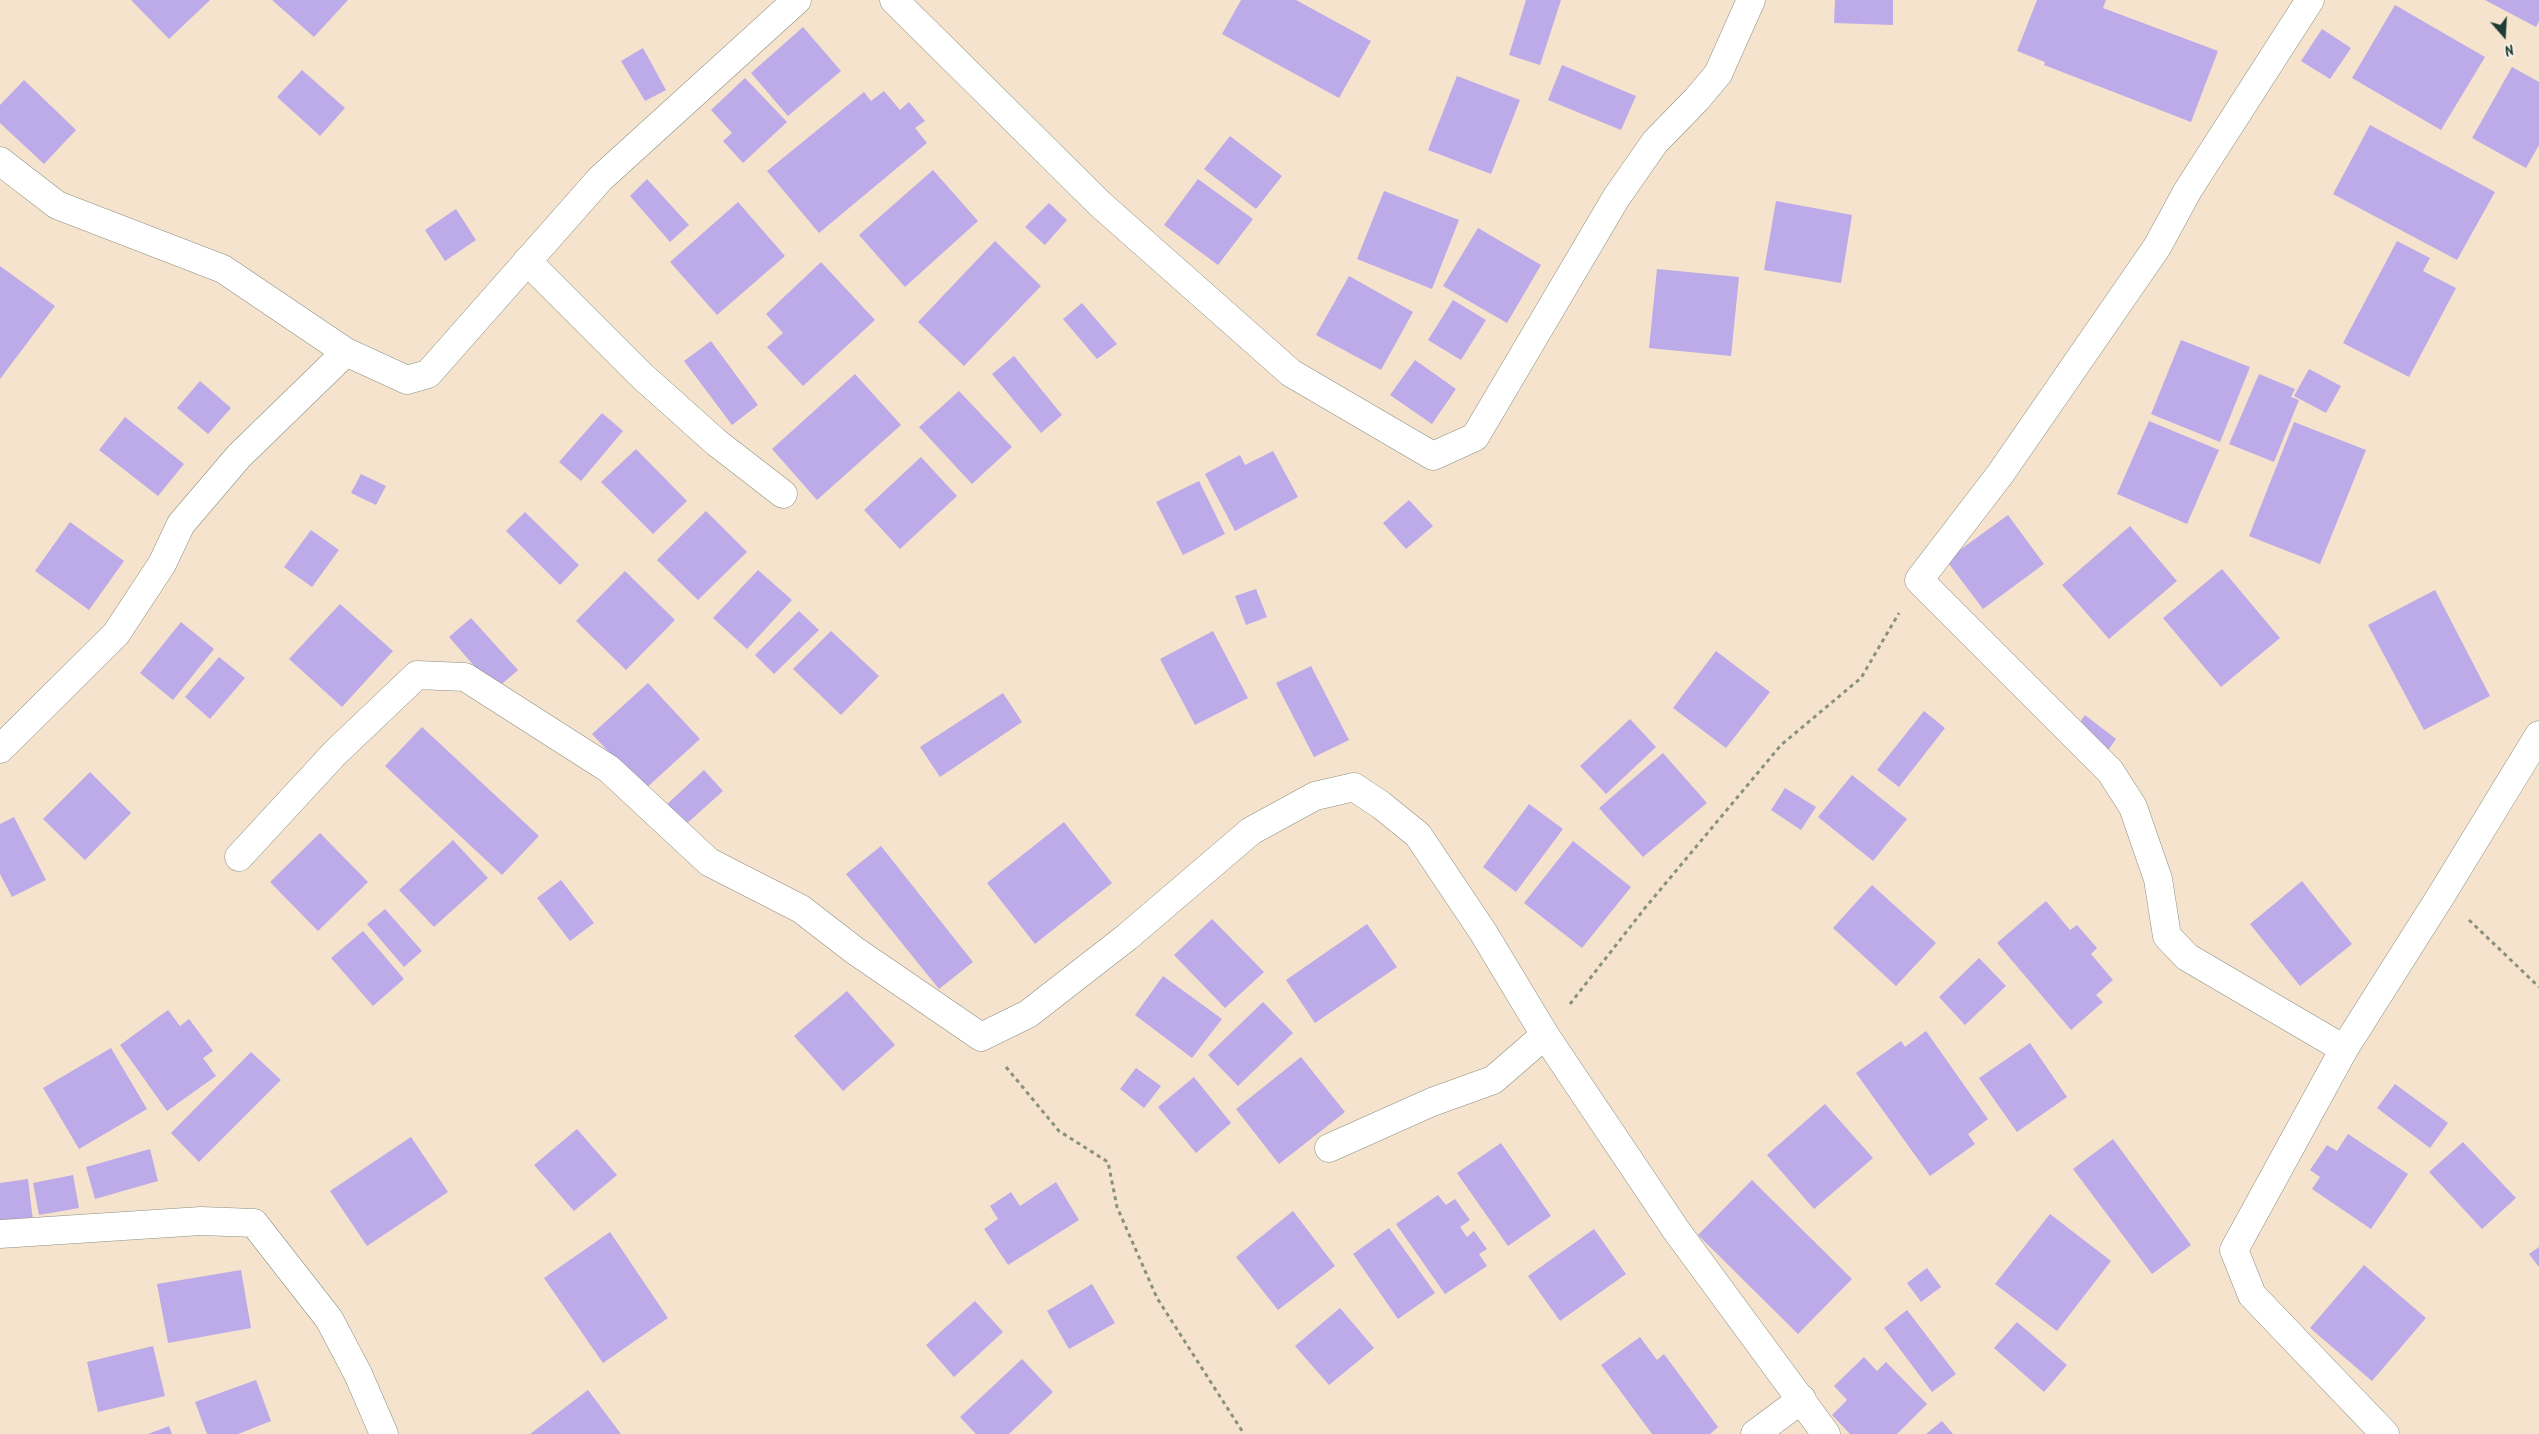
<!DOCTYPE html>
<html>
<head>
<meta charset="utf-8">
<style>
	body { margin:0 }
	#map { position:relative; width:2539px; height:1434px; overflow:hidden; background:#f5e3cd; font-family:Kalam,sans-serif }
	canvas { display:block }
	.north { position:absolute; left:2479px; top:10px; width:50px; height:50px; -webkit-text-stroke:4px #f7f3e8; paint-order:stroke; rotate:161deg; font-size:14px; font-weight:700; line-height:20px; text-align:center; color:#1f3d34 }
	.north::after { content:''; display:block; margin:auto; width:18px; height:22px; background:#1f3d34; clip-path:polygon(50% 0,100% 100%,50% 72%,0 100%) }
</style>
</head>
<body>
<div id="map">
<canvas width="2539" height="1434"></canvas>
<div class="north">N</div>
</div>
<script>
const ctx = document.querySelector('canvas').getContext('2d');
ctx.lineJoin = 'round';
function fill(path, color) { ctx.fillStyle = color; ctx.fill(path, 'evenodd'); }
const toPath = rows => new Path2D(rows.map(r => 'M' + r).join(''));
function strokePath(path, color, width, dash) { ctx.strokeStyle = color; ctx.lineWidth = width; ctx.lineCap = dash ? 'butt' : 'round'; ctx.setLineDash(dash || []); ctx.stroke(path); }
fill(toPath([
	[131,0,210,0,169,39],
	[272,0,348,0,314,37],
	[1241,0,1296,0,1371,41,1339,98,1222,34],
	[1526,0,1561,0,1540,65,1509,55],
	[1835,0,1893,0,1893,25,1834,23],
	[2037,0,2106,0,2103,8,2218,51,2191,122,2044,65,2045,62,2017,51],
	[2485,0,2539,0,2539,21,2536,27],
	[2395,5,2485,57,2441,130,2352,78],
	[803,27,841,71,788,116,751,73],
	[2322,29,2351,48,2330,79,2301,61],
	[643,48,666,90,645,101,621,61],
	[1562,65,1636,96,1621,130,1548,100],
	[2512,67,2539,82,2539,145,2526,168,2472,138],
	[302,70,345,108,320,136,277,97],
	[1457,76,1520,100,1491,174,1428,150],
	[745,78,787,122,743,163,723,141,732,133,711,110],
	[24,80,76,130,44,164,0,123,0,105],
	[884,91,900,110,909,102,925,121,915,128,927,143,819,233,767,171,864,92,871,101],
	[2370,125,2495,192,2457,260,2333,194],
	[1230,136,1282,176,1256,209,1204,169],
	[933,170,978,221,905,287,859,235],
	[647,179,689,225,670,242,630,196],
	[1198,179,1253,219,1218,265,1164,225],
	[1384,191,1459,220,1432,289,1357,259],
	[1776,201,1852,215,1841,283,1764,270],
	[738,202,785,256,717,315,670,262],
	[1049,203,1067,220,1045,245,1025,227],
	[456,209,476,240,445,261,425,230],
	[1478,228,1541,265,1507,323,1443,286],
	[995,241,1041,286,964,366,918,322],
	[2397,241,2430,258,2423,271,2456,288,2409,377,2343,343],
	[821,262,875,320,803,386,767,347,783,333,766,314],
	[0,266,55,306,0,379],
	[1657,269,1739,277,1731,356,1649,348],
	[1349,276,1413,312,1381,370,1316,335],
	[1453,300,1486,320,1461,360,1428,340],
	[1082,303,1117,344,1097,359,1063,319],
	[2181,340,2250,367,2220,442,2151,414],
	[711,341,758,405,732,425,684,361],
	[1014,356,1062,415,1041,433,992,374],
	[1415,360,1456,389,1432,424,1390,395],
	[2309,369,2341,386,2326,413,2294,396],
	[855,374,901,425,817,500,772,449],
	[2259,374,2295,389,2291,397,2299,400,2274,462,2229,444],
	[200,381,231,408,208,434,177,408],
	[959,391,1012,447,972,484,919,427],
	[602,413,623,431,581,481,559,462],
	[125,417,184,464,158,496,99,450],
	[2149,421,2219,450,2187,524,2117,494],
	[2294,422,2366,450,2320,564,2249,536],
	[636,449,687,501,653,534,601,482],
	[1273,451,1298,497,1235,531,1205,474,1240,455,1245,465],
	[921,457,957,496,900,549,864,510],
	[361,474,386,486,376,505,351,493],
	[1199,481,1225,534,1183,555,1156,502],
	[1409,500,1433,526,1406,549,1383,523],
	[706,511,747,552,698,600,657,560],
	[525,512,579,565,560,585,506,531],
	[2008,515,2044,564,1983,609,1946,560],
	[70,522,124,561,89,610,35,571],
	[2130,526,2177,581,2109,639,2062,585],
	[311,530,339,550,312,587,284,567],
	[2222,569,2280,638,2221,687,2163,618],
	[758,570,792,600,747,649,713,618],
	[625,571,675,620,626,670,576,621],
	[1256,589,1267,617,1246,625,1235,596],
	[2435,590,2490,696,2424,730,2368,625],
	[340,604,393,651,342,707,289,659],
	[799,611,819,630,774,674,755,655],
	[471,618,518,670,495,690,449,637],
	[181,622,214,649,173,700,140,673],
	[831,631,879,676,841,715,793,669],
	[1213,631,1248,698,1195,725,1160,659],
	[1716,651,1770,692,1726,748,1673,708],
	[219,657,245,678,210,719,185,697],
	[1311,666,1349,740,1314,757,1276,683],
	[648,683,700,739,644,790,592,734],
	[1003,693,1022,722,940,777,920,747],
	[1924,711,1945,728,1899,787,1877,770],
	[2085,715,2116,739,2104,756,2073,732],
	[1630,719,1656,747,1606,794,1580,766],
	[422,727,539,836,502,875,385,766],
	[1663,753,1707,803,1643,857,1599,808],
	[704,770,723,791,684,826,665,806],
	[90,772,131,813,85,860,43,819],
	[1852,775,1907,819,1873,861,1818,817],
	[1785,788,1816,807,1801,830,1771,810],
	[1529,804,1563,829,1516,892,1483,867],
	[14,817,46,880,12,897,0,874,0,824],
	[1064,822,1112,883,1035,944,987,883],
	[320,833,368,882,318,931,270,882],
	[453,840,488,878,434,927,399,890],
	[1573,841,1631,887,1582,948,1524,903],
	[881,846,973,962,939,989,846,874],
	[561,880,594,923,570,941,537,898],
	[2302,881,2352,944,2300,986,2250,924],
	[1872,885,1936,943,1896,986,1833,928],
	[2046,901,2070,930,2077,925,2097,948,2091,954,2113,980,2096,995,2103,1002,2071,1030,1997,943],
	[385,909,422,951,404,967,367,924],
	[1212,919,1264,972,1225,1008,1174,955],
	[1367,924,1397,967,1315,1023,1286,980],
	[363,931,404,979,373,1006,331,958],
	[1979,958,2006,986,1965,1025,1939,997],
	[1163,976,1222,1019,1192,1058,1135,1015],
	[847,991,895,1045,843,1091,794,1036],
	[1263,1002,1293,1033,1238,1086,1208,1055],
	[168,1010,180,1026,189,1019,213,1051,203,1058,216,1076,167,1111,120,1045],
	[1926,1031,1988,1119,1968,1134,1975,1144,1930,1176,1856,1073,1901,1041,1905,1047],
	[2030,1043,2067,1097,2017,1132,1979,1078],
	[111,1048,147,1109,79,1149,43,1088],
	[251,1052,281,1080,199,1162,171,1133],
	[1301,1057,1345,1112,1279,1164,1236,1109],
	[1136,1068,1161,1086,1144,1108,1120,1089],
	[1194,1077,1231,1123,1196,1153,1158,1107],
	[2395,1084,2448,1123,2430,1148,2377,1108],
	[1825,1104,1873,1158,1814,1209,1767,1155],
	[577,1129,617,1175,574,1211,534,1165],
	[2348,1134,2408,1174,2371,1229,2312,1189,2320,1177,2310,1170,2327,1145,2337,1151],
	[411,1137,448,1192,367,1246,330,1191],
	[2113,1139,2191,1245,2152,1274,2073,1169],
	[2463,1142,2516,1198,2482,1229,2429,1172],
	[1501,1143,1551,1216,1508,1246,1457,1173],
	[150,1149,158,1181,95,1199,86,1167],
	[73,1175,79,1208,39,1215,33,1183],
	[28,1179,33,1221,0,1226,0,1183],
	[1752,1180,1852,1279,1798,1334,1698,1235],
	[1056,1182,1079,1220,1008,1265,984,1229,998,1219,990,1206,1011,1192,1020,1206],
	[1438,1195,1446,1205,1455,1199,1470,1220,1460,1227,1467,1237,1474,1231,1487,1249,1479,1254,1487,1266,1445,1294,1396,1224],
	[1293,1211,1335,1266,1278,1310,1236,1257],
	[2050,1214,2111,1261,2057,1331,1995,1284],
	[1389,1228,1435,1293,1398,1319,1353,1254],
	[1594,1229,1626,1274,1560,1321,1528,1276],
	[610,1232,668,1318,603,1363,544,1278],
	[2539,1247,2539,1267,2529,1254],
	[2364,1265,2426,1318,2372,1381,2310,1328],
	[1927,1268,1941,1287,1921,1302,1907,1283],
	[241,1270,251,1328,168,1343,157,1284],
	[1092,1284,1115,1323,1069,1349,1047,1311],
	[975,1301,1003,1332,954,1377,926,1345],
	[1340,1308,1374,1348,1329,1385,1295,1346],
	[1907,1310,1956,1374,1932,1392,1884,1328],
	[2017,1322,2067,1365,2044,1392,1994,1348],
	[1640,1337,1657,1360,1664,1354,1718,1427,1710,1434,1652,1434,1601,1365],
	[153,1346,165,1396,98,1412,87,1362],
	[1864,1357,1877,1371,1886,1362,1927,1404,1897,1434,1850,1434,1832,1415,1847,1400,1834,1386],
	[1022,1359,1053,1392,1009,1434,976,1434,960,1417],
	[256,1380,271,1421,238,1434,207,1434,195,1402],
	[588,1390,621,1434,530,1434],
	[1942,1421,1953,1434,1926,1434],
	[169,1426,172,1434,148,1434]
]), '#bdaae8');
const minor = toPath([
	[894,0,1100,204,1291,373,1433,456,1475,437,1616,198,1655,142,1696,100,1718,74,1751,0],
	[2310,0,2188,190,2157,247,2001,473,1919,580,2110,771,2133,807,2158,879,2167,936,2187,957,2344,1049],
	[0,161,57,205,223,269,346,352,407,380,428,374,600,179,797,0],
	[527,261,641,375,717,443,783,494],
	[0,749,116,634,162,564,181,524,239,456,346,352],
	[239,857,335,753,417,675,465,677,609,769,709,862,801,909,854,950,981,1037,1028,1014,1127,937,1251,831,1315,796,1354,787,1381,805,1418,835,1483,932,1545,1035,1676,1230,1826,1434],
	[1329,1148,1432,1102,1493,1080,1545,1035],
	[0,1234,201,1221,254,1223,329,1319,358,1374,384,1434],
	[1755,1434,1802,1399],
	[2385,1434,2252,1295,2234,1250,2344,1049,2442,894,2539,735]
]);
strokePath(minor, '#8a9080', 29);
strokePath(toPath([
	[2469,920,2539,987],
	[1570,1004,1645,908,1781,745,1861,678,1899,613],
	[1006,1067,1059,1131,1108,1162,1117,1207,1157,1298,1244,1434]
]), '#8a9080', 3, [4, 4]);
strokePath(minor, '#fff', 28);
</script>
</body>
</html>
